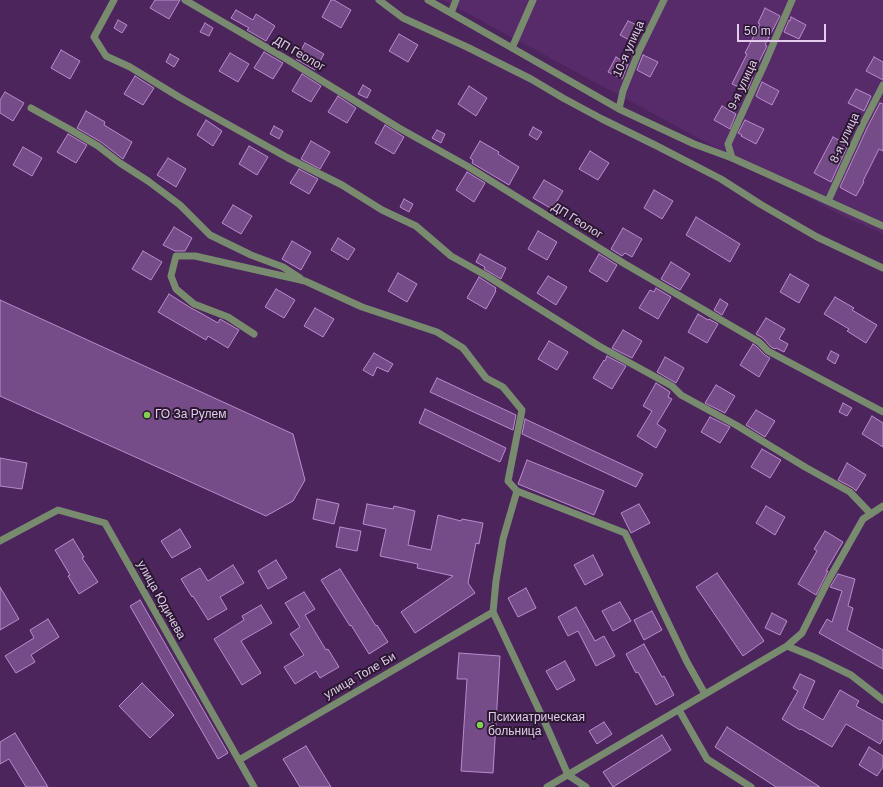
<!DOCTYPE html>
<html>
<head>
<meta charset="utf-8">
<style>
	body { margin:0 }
	#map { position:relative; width:883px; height:787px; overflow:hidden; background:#4d255d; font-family:Helvetica,sans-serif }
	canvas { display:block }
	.scale { position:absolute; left:737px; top:24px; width:89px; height:18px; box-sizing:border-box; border:2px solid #e2cbed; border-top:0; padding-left:5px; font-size:12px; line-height:14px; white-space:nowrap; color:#e2cbed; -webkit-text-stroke:3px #2a1831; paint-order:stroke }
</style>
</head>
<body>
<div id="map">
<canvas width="883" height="787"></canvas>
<div class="scale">50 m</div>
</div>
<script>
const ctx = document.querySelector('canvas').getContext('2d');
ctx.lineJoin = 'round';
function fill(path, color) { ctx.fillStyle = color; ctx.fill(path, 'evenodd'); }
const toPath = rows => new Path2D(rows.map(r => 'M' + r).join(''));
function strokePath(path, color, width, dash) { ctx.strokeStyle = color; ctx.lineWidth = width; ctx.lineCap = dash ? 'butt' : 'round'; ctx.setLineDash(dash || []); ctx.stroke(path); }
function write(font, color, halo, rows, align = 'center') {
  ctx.font = font + ' Helvetica,sans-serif'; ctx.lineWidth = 4; ctx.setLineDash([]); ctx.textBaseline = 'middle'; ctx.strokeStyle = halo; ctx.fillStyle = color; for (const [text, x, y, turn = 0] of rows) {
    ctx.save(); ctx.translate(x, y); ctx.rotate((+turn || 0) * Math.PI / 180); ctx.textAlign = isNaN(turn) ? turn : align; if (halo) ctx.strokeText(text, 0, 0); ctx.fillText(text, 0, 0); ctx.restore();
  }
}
fill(toPath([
	[443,0,883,0,883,234,837,213]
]), '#572a6a');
const building = toPath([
	[155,0,180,0,169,19,150,8,155,0],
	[331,0,334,0,351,10,341,28,322,17,331,0],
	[765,8,780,16,765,45,767,46,752,76,753,76,747,91,732,84,747,54,745,53,760,24,758,23,765,8],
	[236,10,253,20,256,14,275,26,266,41,247,30,249,28,231,18,236,10],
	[791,17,806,25,799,39,784,32,789,20,790,21,791,17],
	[118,20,127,25,122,33,114,28,118,20],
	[628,21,643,28,635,43,620,35,628,21],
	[205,23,213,28,209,36,200,32,205,23],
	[399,34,418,45,408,62,389,51,399,34],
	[305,43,324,54,315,70,296,59,305,43],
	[61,50,80,61,70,79,51,68,61,50],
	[264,52,283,63,273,79,254,68,264,52],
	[230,53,249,64,238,82,219,71,230,53],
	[170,54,179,59,174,67,166,62,170,54],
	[643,55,658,62,650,77,637,70,643,55],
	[616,57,628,64,622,79,608,72,616,57],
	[874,57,883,62,883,80,866,71,874,57],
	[302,74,321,86,311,102,292,91,302,74],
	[135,76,154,88,143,105,124,94,135,76],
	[762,82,779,91,772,105,757,97,756,96,762,82],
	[363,85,371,90,367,98,358,94,363,85],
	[469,86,487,98,476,116,458,104,469,86],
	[856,89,871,96,864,111,848,103,856,89],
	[5,92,24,103,13,121,0,113,0,100,5,92],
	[338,96,356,108,347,123,328,112,338,96],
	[880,103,883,104,883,151,879,149,863,181,864,182,856,196,841,188,840,187,868,126,880,103],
	[722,106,736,114,730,129,714,120,722,106],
	[86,111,105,122,104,125,132,142,123,159,101,142,77,128,86,111],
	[206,120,222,131,213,146,197,135,206,120],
	[745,120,764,129,756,144,741,136,742,135,738,133,745,120],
	[385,125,404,137,394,154,375,143,385,125],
	[274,126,283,131,279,139,270,134,274,126],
	[533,127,542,132,537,140,529,135,533,127],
	[437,130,445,134,441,143,432,138,437,130],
	[68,134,87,145,76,163,57,152,68,134],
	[833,137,848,145,831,182,814,173,833,137],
	[311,141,330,152,320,169,301,159,311,141],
	[480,141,499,152,498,154,519,167,509,185,472,163,473,160,470,158,480,141],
	[249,146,268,157,257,175,239,164,249,146],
	[23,147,42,158,32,176,13,165,23,147],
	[590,151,609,163,598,180,579,169,590,151],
	[168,158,186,169,176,187,157,175,168,158],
	[299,169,318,179,309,194,290,183,299,169],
	[467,172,485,183,474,202,456,190,467,172],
	[544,180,563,191,552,209,533,198,544,180],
	[654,190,673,201,662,219,644,208,654,190],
	[404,199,413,204,409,212,400,207,404,199],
	[233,205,252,216,241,234,222,223,233,205],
	[696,217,740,244,730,262,686,235,696,217],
	[174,227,192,238,185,251,175,251,163,245,174,227],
	[623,228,642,239,632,257,625,253,622,256,611,249,623,228],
	[538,231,557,242,547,260,528,249,538,231],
	[338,238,355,249,348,260,331,250,338,238],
	[292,241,311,252,301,270,282,259,292,241],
	[143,251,162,262,151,280,132,269,143,251],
	[480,254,506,268,501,279,484,269,485,267,476,262,480,254],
	[599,254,617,265,607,282,589,271,599,254],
	[671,262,690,274,680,290,661,279,671,262],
	[398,273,417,284,407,302,388,291,398,273],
	[790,274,809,285,799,303,780,292,790,274],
	[548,276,567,287,556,305,537,293,548,276],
	[479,277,496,288,495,290,496,291,486,309,467,298,479,277],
	[656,288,671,297,658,319,639,308,650,290,654,292,656,288],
	[276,289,295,300,284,318,265,307,276,289],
	[169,294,191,308,197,311,218,323,220,319,239,330,228,348,208,336,206,340,158,312,169,294],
	[835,297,854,308,852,310,877,325,866,343,847,331,849,329,824,314,835,297],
	[720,299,728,304,722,315,714,310,720,299],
	[0,300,293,434,305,480,293,501,266,516,0,396,0,300],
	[315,308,334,319,323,337,304,326,315,308],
	[698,314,708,320,709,319,718,324,707,343,688,332,698,314],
	[766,318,785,329,779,339,788,344,784,352,776,348,775,349,771,347,763,338,756,334,766,318],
	[623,330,642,341,632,358,612,348,623,330],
	[549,341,568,352,557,370,538,359,549,341],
	[753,344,756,346,765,355,770,358,759,377,740,365,753,344],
	[831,351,839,355,835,364,827,359,831,351],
	[374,353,393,364,388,372,377,367,373,376,363,370,374,353],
	[607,356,626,366,612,389,593,378,604,360,605,361,607,356],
	[665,357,684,368,676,383,657,372,665,357],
	[437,378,516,415,513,430,430,392,437,378],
	[656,383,670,392,668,397,672,399,657,424,666,430,656,448,637,436,652,411,643,406,656,383],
	[716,385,735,396,725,413,705,403,716,385],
	[843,403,852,408,847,416,839,412,843,403],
	[425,409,506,448,500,462,419,423,425,409],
	[756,410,775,421,765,437,746,425,756,410],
	[872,416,883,423,883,447,862,434,872,416],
	[710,417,730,427,720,443,701,432,710,417],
	[525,419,643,474,636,487,522,434,525,419],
	[762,449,781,460,770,478,751,467,762,449],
	[0,458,27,463,22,489,0,486,0,458],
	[527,460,604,491,594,515,518,484,527,460],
	[847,463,866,475,856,491,853,488,838,480,847,463],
	[317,499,339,504,334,524,313,519,317,499],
	[367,504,393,509,394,506,415,511,408,545,431,550,438,515,461,521,462,519,483,523,479,544,476,543,468,583,475,593,415,633,401,612,453,576,417,568,418,564,380,556,386,529,363,524,367,504],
	[639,504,650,523,631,533,621,513,639,504],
	[766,506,785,517,775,535,756,523,766,506],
	[340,527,361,531,357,551,336,547,340,527],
	[180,529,191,547,172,558,161,541,180,529],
	[825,531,843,542,826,571,828,571,816,595,798,584,817,551,814,549,825,531],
	[73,539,84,557,82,558,98,582,79,594,68,576,70,575,55,550,73,539],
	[593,555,603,575,585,585,574,565,593,555],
	[276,560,287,578,268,589,258,571,276,560],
	[233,565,244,583,220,597,227,609,208,620,193,596,192,597,181,579,200,568,208,581,233,565],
	[340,569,376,626,377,625,388,642,369,654,351,625,350,626,321,580,340,569],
	[717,573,764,641,743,656,696,587,717,573],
	[838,574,855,579,848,606,853,608,847,630,883,650,883,669,819,633,827,619,832,622,842,591,830,587,838,574],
	[0,587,19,619,0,630,0,587],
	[526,588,536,608,518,617,508,598,526,588],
	[304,592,315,609,305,615,326,650,328,649,339,667,320,678,316,671,295,684,284,667,304,655,290,634,300,627,285,603,304,592],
	[140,600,228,753,218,759,130,606,140,600],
	[620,602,631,621,613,631,602,611,620,602],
	[261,605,272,623,241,641,261,673,242,685,214,639,244,620,242,616,261,605],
	[576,607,595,641,604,636,615,656,596,666,578,631,568,636,558,617,576,607],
	[652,611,662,630,644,640,634,620,652,611],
	[772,613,787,621,780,635,765,628,772,613],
	[48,619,59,637,31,655,35,662,16,673,5,656,34,638,30,630,48,619],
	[644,644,662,677,664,676,674,695,656,705,638,672,636,673,626,654,644,644],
	[459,653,500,656,493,773,461,771,467,679,457,679,459,653],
	[565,661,575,680,557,690,546,671,565,661],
	[800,674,815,681,803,708,823,720,840,690,859,701,856,706,883,721,883,738,880,744,846,724,832,747,801,729,800,730,782,719,798,691,793,688,800,674],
	[142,683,174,715,150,738,119,706,142,683],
	[604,722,612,734,597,744,589,731,604,722],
	[727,727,820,787,776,787,715,747,727,727],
	[15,733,48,787,26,787,9,759,0,764,0,742,15,733],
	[662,735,671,750,613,787,603,772,662,735],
	[306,746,331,787,300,787,283,759,306,746],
	[869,747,883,756,883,767,877,776,859,765,869,747]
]);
fill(building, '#754c87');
strokePath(building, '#b98ccd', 1);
strokePath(toPath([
	[114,0,94,37,106,56,130,67,179,97,288,158,342,185,382,210,416,226,451,256,487,276,599,346,672,386,681,395,736,425,805,467,850,492,871,514],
	[185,0,288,60,399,128,467,166,625,264,759,342,768,351,883,412],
	[379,0,403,18,467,47,531,79,563,98,602,119,655,145,721,179,760,204,817,237,883,268],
	[428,0,619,109,694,144,732,158,883,226],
	[451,13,456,0],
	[512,48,533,0],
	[31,108,71,130,98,146,120,163,148,181,180,205,210,235,251,255,283,267,300,278],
	[619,109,623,91,639,51,664,0],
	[732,158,728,144,765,63,792,0],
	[828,201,863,124,883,85],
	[254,334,228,317,194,304,176,289,171,276,176,256,195,256,305,281,362,307,437,332,463,348,486,378,503,387,522,410,508,481,517,491],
	[0,541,58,510,105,523,254,787],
	[787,646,814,657,851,675,883,700],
	[679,710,707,759,751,787],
	[239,760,493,612],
	[547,787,787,646,802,633,828,581,863,519,883,506],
	[586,787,568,775,547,727,493,612,496,581,503,539,517,491,625,533,687,662,705,694]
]), '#798b6f', 7);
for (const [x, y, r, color] of [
	[147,415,4,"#82d04f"],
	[480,725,4,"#82d04f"]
]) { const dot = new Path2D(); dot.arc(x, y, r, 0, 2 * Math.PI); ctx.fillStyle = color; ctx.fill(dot); strokePath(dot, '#2a1831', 1.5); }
write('12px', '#e2cbed', '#2a1831', [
	["10-я улица",629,49,-66],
	["ДП Геолог",299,54,30],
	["9-я улица",743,85,-65],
	["8-я улица",845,138,-65],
	["ДП Геолог",577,221,32],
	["улица Юдичева",161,600,61],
	["улица Толе Би",360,676,-30]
]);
write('12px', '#e2cbed', '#2a1831', [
	["ГО За Рулем",155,415],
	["Психиатрическая",488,718],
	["больница",488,732]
], 'left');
</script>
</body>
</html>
